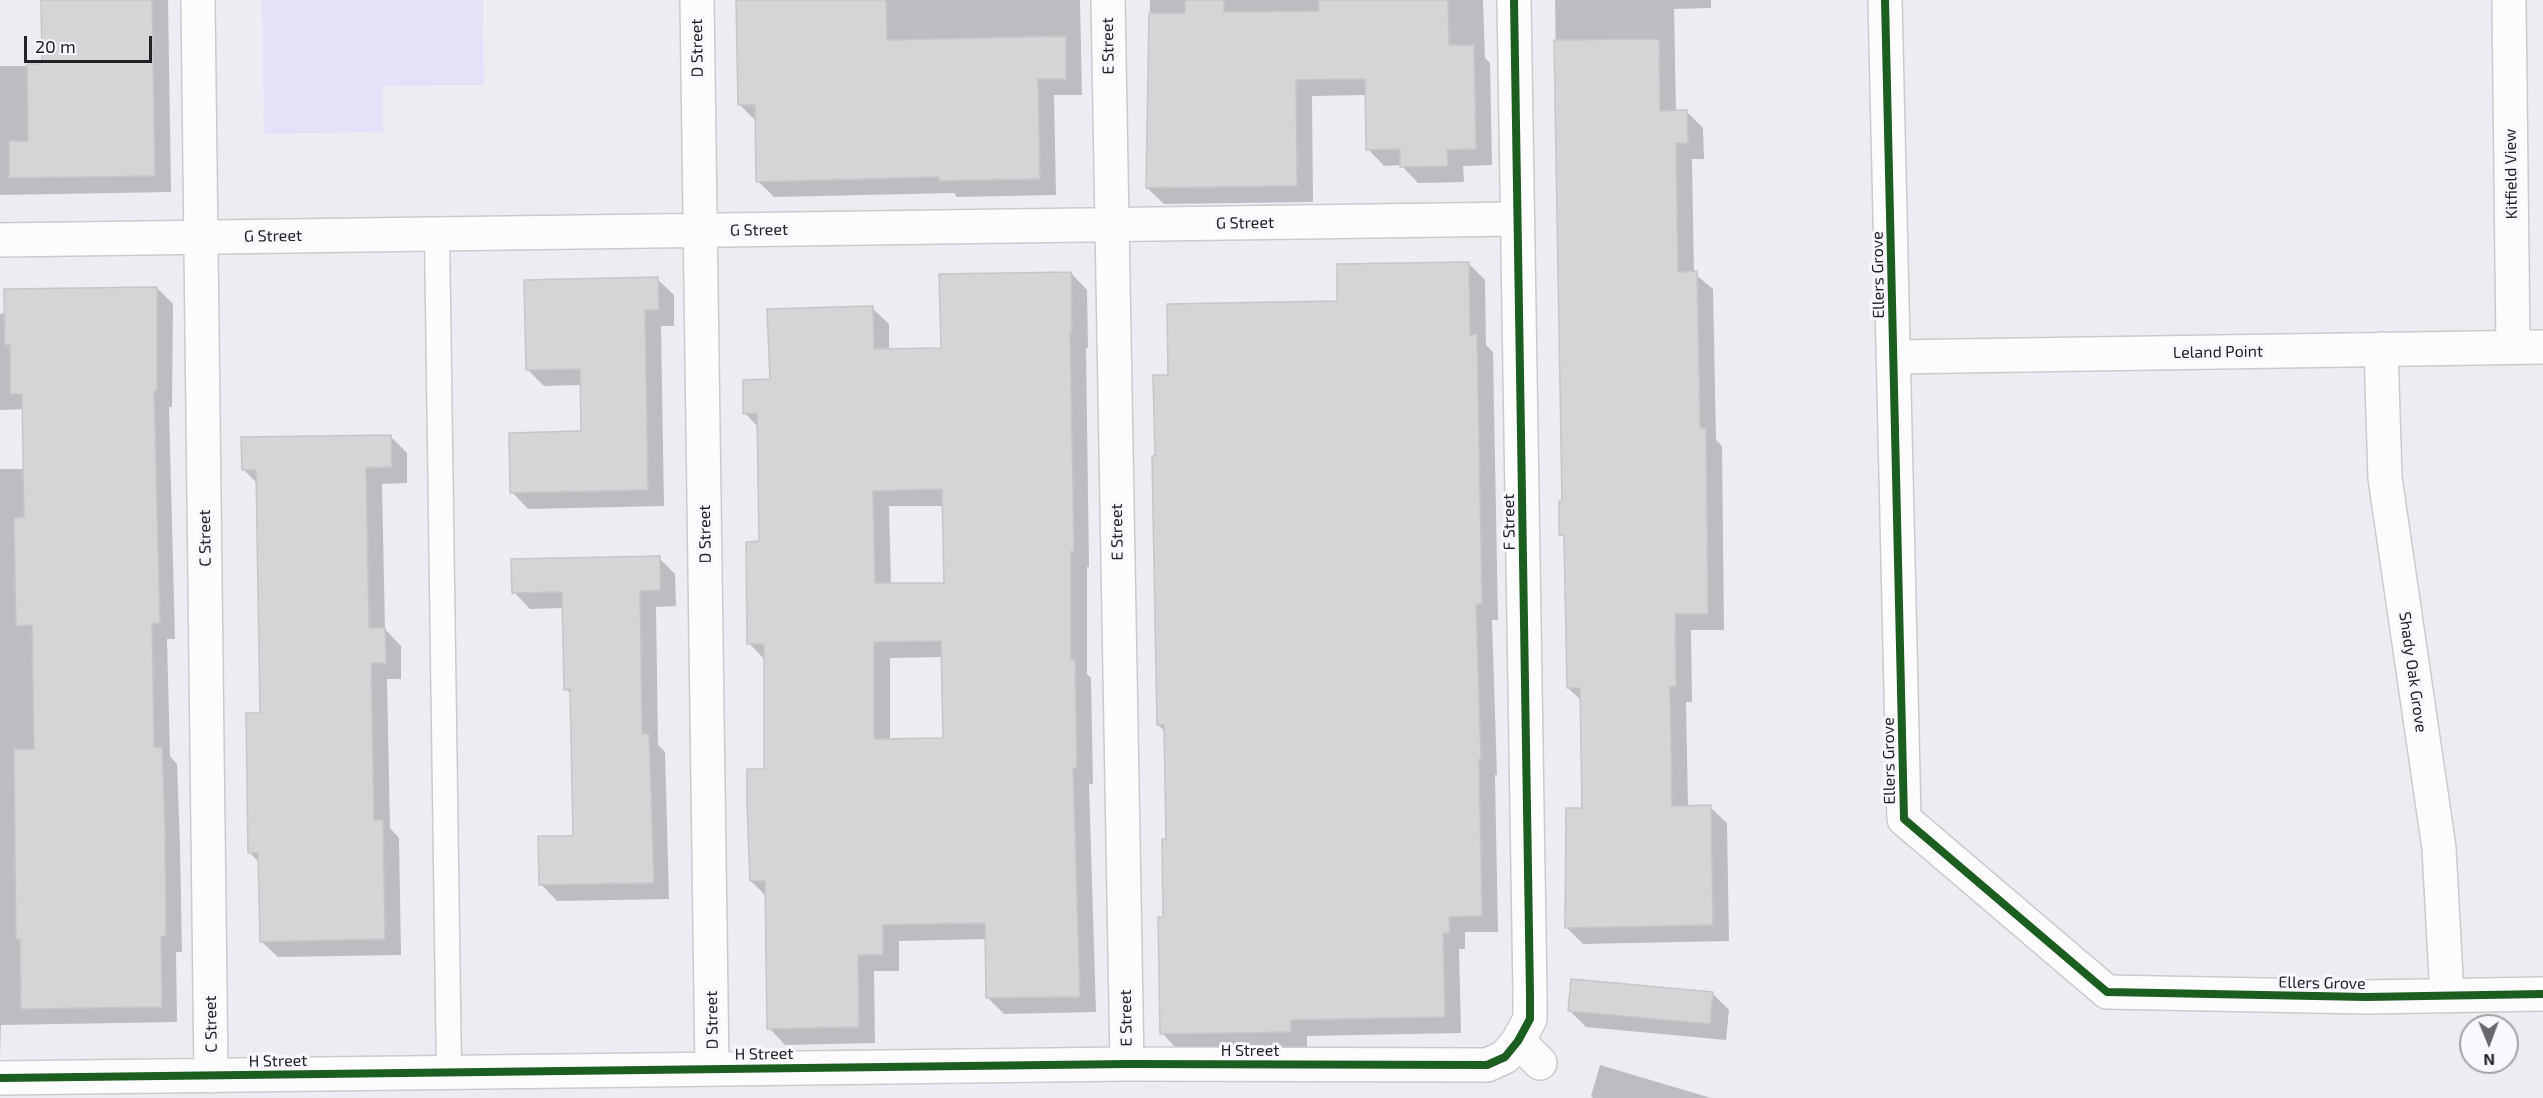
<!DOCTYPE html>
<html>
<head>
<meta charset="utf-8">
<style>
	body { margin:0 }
	#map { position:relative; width:2543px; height:1098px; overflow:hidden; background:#edecf2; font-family:"Exo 2",sans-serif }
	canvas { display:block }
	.north { position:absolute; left:2459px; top:1014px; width:60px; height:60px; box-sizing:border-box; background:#f8f8fe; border:2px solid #a2a2a7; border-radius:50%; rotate:179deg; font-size:16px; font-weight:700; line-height:24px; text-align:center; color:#222125 }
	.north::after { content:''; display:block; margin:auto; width:21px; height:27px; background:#69686d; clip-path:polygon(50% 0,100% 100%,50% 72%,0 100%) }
	.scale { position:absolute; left:24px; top:36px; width:128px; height:27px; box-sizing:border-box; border:3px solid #222125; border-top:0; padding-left:8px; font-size:18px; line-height:21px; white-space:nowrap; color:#222125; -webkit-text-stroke:4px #f8f8fe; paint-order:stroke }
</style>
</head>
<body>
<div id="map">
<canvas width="2543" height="1098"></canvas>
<div class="north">N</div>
<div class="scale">20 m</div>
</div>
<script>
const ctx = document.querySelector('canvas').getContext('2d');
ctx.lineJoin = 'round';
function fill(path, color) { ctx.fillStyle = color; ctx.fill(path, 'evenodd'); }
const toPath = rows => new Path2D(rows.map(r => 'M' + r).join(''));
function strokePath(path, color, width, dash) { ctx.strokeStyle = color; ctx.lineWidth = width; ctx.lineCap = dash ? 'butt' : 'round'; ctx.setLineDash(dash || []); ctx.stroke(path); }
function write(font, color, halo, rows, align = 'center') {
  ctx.font = font + ' "Exo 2",sans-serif'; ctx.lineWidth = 6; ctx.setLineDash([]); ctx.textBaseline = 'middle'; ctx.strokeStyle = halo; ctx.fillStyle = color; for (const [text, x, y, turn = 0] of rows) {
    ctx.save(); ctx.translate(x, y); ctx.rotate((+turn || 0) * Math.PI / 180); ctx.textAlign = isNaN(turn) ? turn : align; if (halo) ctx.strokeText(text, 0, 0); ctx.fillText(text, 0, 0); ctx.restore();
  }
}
fill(toPath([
	[262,0,483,0,484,85,383,86,383,132,264,134]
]), '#e4e1f8');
fill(toPath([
	[43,0,168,0,171,192,0,195,0,66,43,66],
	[736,0,1080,0,1082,95,1054,95,1056,195,957,197,954,193,774,197,758,181,756,121,739,104],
	[1150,0,1483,0,1485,58,1490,63,1492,165,1463,166,1464,182,1418,183,1401,165,1384,166,1368,149,1367,95,1312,96,1313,202,1164,204,1147,188],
	[1555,0,1711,0,1711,8,1674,9,1676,112,1687,112,1703,128,1704,159,1692,159,1694,273,1713,289,1716,440,1722,446,1724,630,1691,630,1692,702,1686,702,1688,807,1710,807,1727,823,1729,941,1583,944,1566,927,1584,809,1582,701,1568,688,1566,540,1561,534,1563,503],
	[1468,263,1485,280,1486,345,1493,352,1498,620,1492,620,1497,775,1495,775,1498,932,1465,932,1465,949,1459,949,1461,1033,1307,1036,1307,1048,1178,1050,1162,1033,1167,840,1166,732,1158,725,1156,457,1170,377,1339,302],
	[1071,273,1087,290,1088,348,1086,348,1089,567,1087,567,1087,674,1091,678,1093,784,1089,784,1096,1012,1004,1014,988,998,987,939,899,941,899,971,874,971,875,1043,785,1045,769,1028,766,896,751,881,765,770,765,660,749,643,760,543,758,427,745,413,772,381,872,308,889,324,889,350,942,349],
	[889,506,944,506,945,584,891,585],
	[943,657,945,740,890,741,890,658],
	[657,279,674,295,674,326,661,326,664,506,528,509,512,492,583,433,582,385,544,386,527,369],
	[157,288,173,304,172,407,169,407,175,639,167,639,170,756,177,764,180,846,182,952,176,952,177,1022,1,1025,0,1056,0,469,25,469,24,409,0,410,0,314],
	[390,436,407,453,407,483,382,484,385,629,401,646,401,679,387,679,390,828,399,838,401,955,278,957,261,941,260,863,250,853,262,714,258,484,243,469],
	[659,558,675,574,676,606,656,607,658,745,665,752,669,899,557,901,541,884,574,837,572,695,566,689,564,608,530,609,514,592],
	[1712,993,1729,1010,1726,1040,1586,1027,1570,1011],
	[1600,1065,1711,1098,1593,1098,1591,1096]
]), '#0003');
const building = toPath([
	[41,0,152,0,155,176,9,178,9,141,28,141,27,64,42,64,41,0],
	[736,0,886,0,887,40,1066,36,1066,79,1038,79,1040,179,939,181,939,177,756,182,755,105,738,105,736,0],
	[1185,0,1224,0,1224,12,1319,11,1318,0,1448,0,1449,45,1474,45,1476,149,1447,150,1448,166,1400,167,1400,149,1366,150,1365,79,1296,80,1297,186,1146,188,1149,13,1185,13,1185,0],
	[1659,39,1660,111,1687,110,1688,143,1676,143,1678,272,1697,271,1700,428,1706,428,1708,614,1675,614,1676,686,1670,687,1672,806,1711,805,1713,925,1565,928,1566,808,1582,808,1580,688,1567,688,1564,535,1559,535,1559,501,1562,501,1554,40,1659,39],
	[1469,262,1470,335,1477,334,1482,604,1476,604,1481,759,1479,759,1482,916,1449,917,1450,933,1443,933,1445,1017,1291,1020,1291,1032,1160,1034,1158,917,1163,917,1162,839,1166,839,1164,725,1157,725,1152,456,1155,456,1153,375,1168,375,1167,304,1337,301,1337,264,1469,262],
	[1071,272,1072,332,1070,332,1074,551,1071,551,1071,660,1075,660,1077,768,1073,768,1080,997,986,998,985,923,883,925,883,955,858,955,859,1027,767,1029,765,881,750,881,747,804,747,769,764,769,764,644,747,644,746,542,759,541,757,413,743,414,743,380,770,379,767,309,873,306,874,349,941,348,939,274,1071,272],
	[942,489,944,583,875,583,873,491,942,489],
	[941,641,943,738,874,739,874,642,941,641],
	[658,277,659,310,645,310,648,490,510,493,509,433,581,431,580,369,526,370,524,280,658,277],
	[157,287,157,391,154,391,160,623,152,623,154,747,162,747,165,829,166,936,161,936,162,1007,21,1009,20,939,16,939,14,749,34,749,32,625,16,626,14,518,24,517,22,394,10,394,10,345,5,345,4,289,157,287],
	[391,435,392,467,366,468,369,628,385,628,386,663,371,663,374,820,383,820,385,939,260,942,258,853,248,853,246,713,260,713,256,470,242,470,241,437,391,435],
	[660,556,660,590,640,591,642,734,649,734,654,883,539,885,538,836,573,836,570,689,564,690,562,592,512,593,511,559,660,556],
	[1571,979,1713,992,1710,1024,1568,1011,1571,979]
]);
fill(building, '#d4d5d7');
strokePath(building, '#c5c6c8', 1.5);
const lane = toPath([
	[437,234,449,1072]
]);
const street = toPath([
	[198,0,211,1076],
	[697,0,712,1068],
	[1108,0,1127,1064],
	[1885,0,1904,819,2107,992,2366,997,2543,994],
	[2509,0,2513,347],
	[0,240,1517,219],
	[2381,349,2385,478,2439,848,2447,996],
	[1893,357,2543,347],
	[1518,1041,1540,1063],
	[0,1078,1127,1064,1487,1065,1505,1057,1518,1041,1530,1019,1530,994,1514,0]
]);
strokePath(lane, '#cbcacf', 27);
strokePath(street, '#cbcacf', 36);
strokePath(lane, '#fcfcfd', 24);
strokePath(street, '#fcfcfd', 33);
strokePath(toPath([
	[1885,0,1904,819,2107,992,2366,997,2543,994],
	[0,1078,1127,1064,1487,1065,1505,1057,1518,1041,1530,1019,1530,994,1514,0]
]), '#1b5e20', 8);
write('16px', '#222125', '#f8f8fe', [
	["E Street",1108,46,-91],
	["D Street",697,48,-91],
	["Kitfield View",2511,174,-91],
	["G Street",1245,223,-1],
	["G Street",759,230,-1],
	["G Street",273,236,-1],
	["Ellers Grove",1878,275,-91],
	["Leland Point",2218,352,-1],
	["F Street",1509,522,-91],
	["E Street",1117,532,-91],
	["D Street",705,534,-91],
	["C Street",205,538,-91],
	["Shady Oak Grove",2413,672,82],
	["Ellers Grove",1889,761,-91],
	["Ellers Grove",2322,983,1],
	["E Street",1126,1018,-91],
	["D Street",712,1020,-91],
	["C Street",211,1024,-91],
	["H Street",1250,1051],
	["H Street",764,1054,-1],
	["H Street",278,1061,-1]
]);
</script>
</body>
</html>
